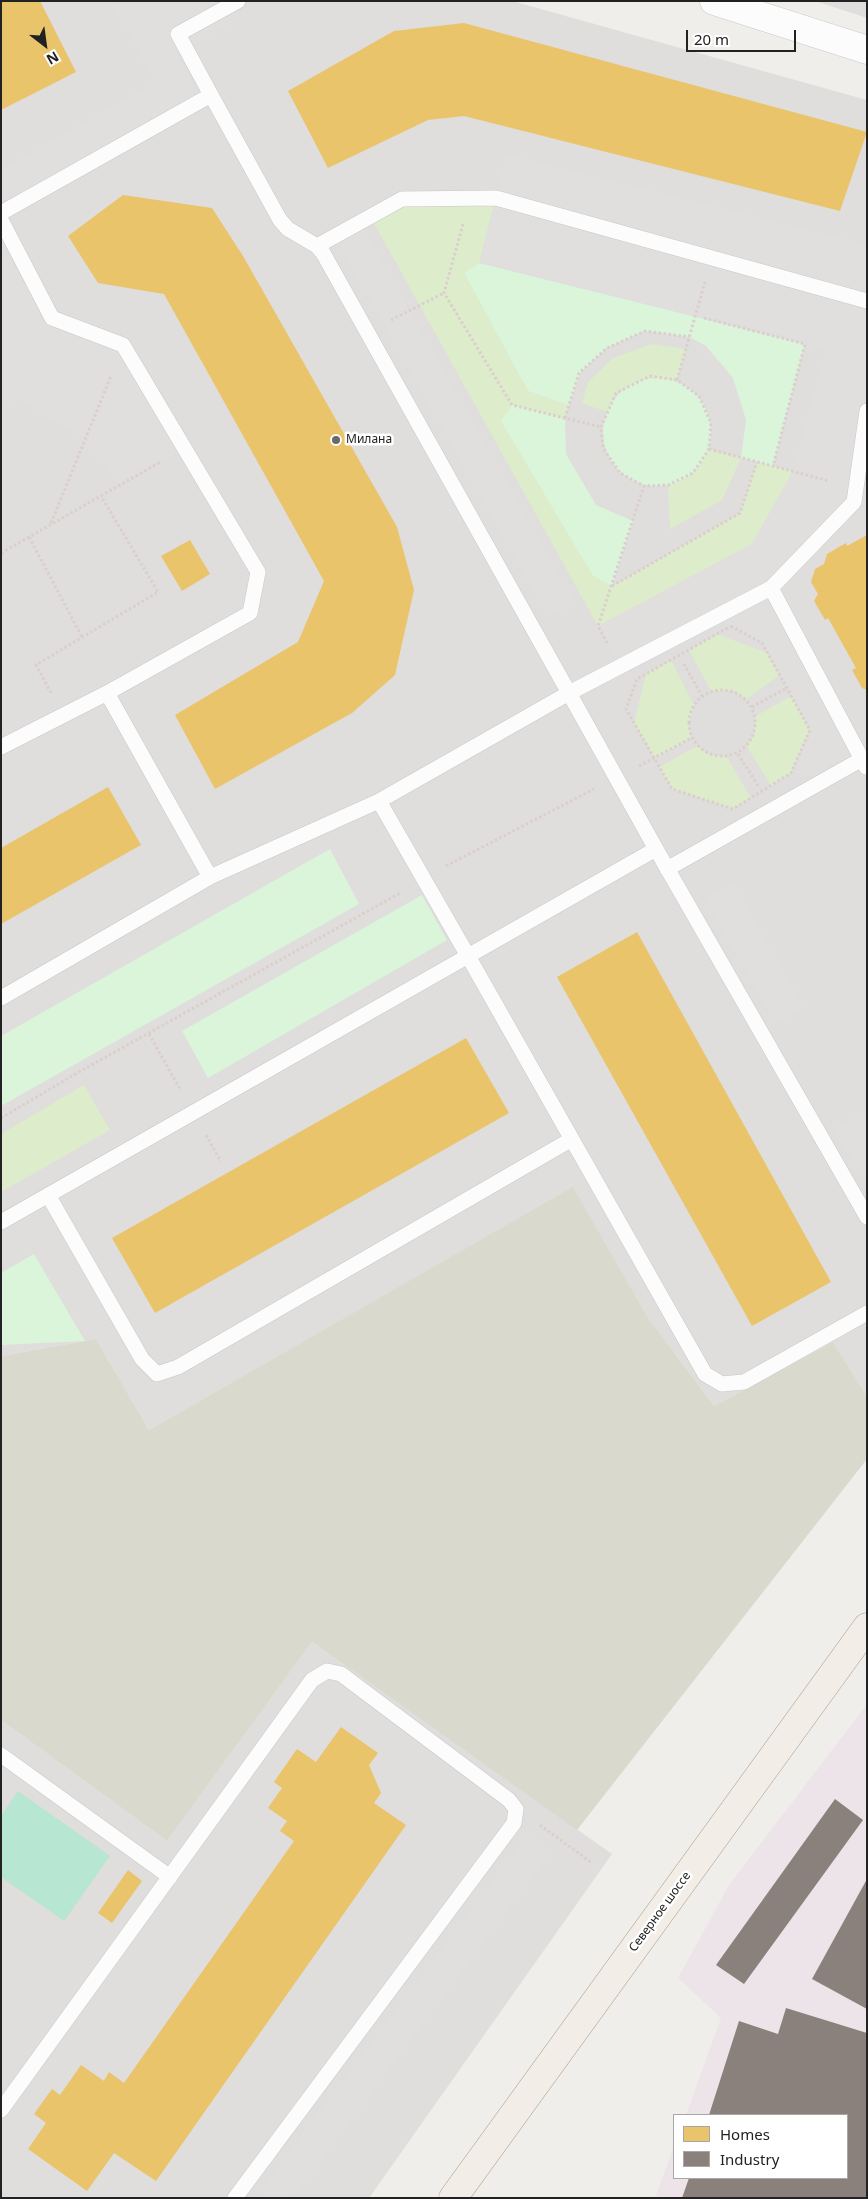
<!DOCTYPE html>
<html>
<head>
<meta charset="utf-8">
<style>
	body { margin:0 }
	#map { position:relative; width:868px; height:2199px; overflow:hidden; background:#f0eeeb; font-family:"Noto Sans",sans-serif }
	canvas { display:block }
	.frame { position:absolute; inset:0; border:2px solid #222; pointer-events:none }
	.legend { position:absolute; left:673px; top:2114px; width:175px; height:65px; box-sizing:border-box; background:#fff; border:1px solid #a7a7a7; margin:0; padding:6px 9px; list-style:none; font-size:15px; color:#222 }
	.legend li { display:flex; align-items:center; gap:10px; height:25px }
	.legend b { width:25px; border:1px solid #a7a7a7 }
	.north { position:absolute; left:20px; top:20px; width:50px; height:50px; -webkit-text-stroke:4px #fff; paint-order:stroke; rotate:150deg; font-size:14px; font-weight:700; line-height:20px; text-align:center; color:#222 }
	.north::after { content:''; display:block; margin:auto; width:18px; height:22px; background:#222; clip-path:polygon(50% 0,100% 100%,50% 72%,0 100%) }
	.scale { position:absolute; left:686px; top:30px; width:110px; height:22px; box-sizing:border-box; border:2px solid #222; border-top:0; padding-left:6px; font-size:15px; line-height:18px; white-space:nowrap; color:#222; -webkit-text-stroke:4px #fff; paint-order:stroke }
</style>
</head>
<body>
<div id="map">
<canvas width="868" height="2199"></canvas>
<div class="frame"></div>
<ul class="legend">
<li><b style="height:14px;background:#e9c46a"></b>Homes</li>
<li><b style="height:14px;background:#8a817c"></b>Industry</li>
</ul>
<div class="north">N</div>
<div class="scale">20 m</div>
</div>
<script>
const ctx = document.querySelector('canvas').getContext('2d');
ctx.lineJoin = 'round';
function fill(path, color) { ctx.fillStyle = color; ctx.fill(path, 'evenodd'); }
const toPath = rows => new Path2D(rows.map(r => 'M' + r).join(''));
function strokePath(path, color, width, dash) { ctx.strokeStyle = color; ctx.lineWidth = width; ctx.lineCap = dash ? 'butt' : 'round'; ctx.setLineDash(dash || []); ctx.stroke(path); }
function write(font, color, halo, rows, align = 'center') {
  ctx.font = font + ' "Noto Sans",sans-serif'; ctx.lineWidth = 5; ctx.setLineDash([]); ctx.textBaseline = 'middle'; ctx.strokeStyle = halo; ctx.fillStyle = color; for (const [text, x, y, turn = 0] of rows) {
    ctx.save(); ctx.translate(x, y); ctx.rotate((+turn || 0) * Math.PI / 180); ctx.textAlign = isNaN(turn) ? turn : align; if (halo) ctx.strokeText(text, 0, 0); ctx.fillText(text, 0, 0); ctx.restore();
  }
}
fill(toPath([
	[1,1,512,1,867,100,867,1396,833,1342,714,1406,647,1316,573,1188,149,1430,96,1339,1,1356],
	[815,1,867,1,867,18],
	[312,1642,612,1854,369,2198,1,2198,1,1720,167,1841]
]), '#dfdedc');
fill(toPath([
	[867,1704,867,2198,655,2198,674,2146,674,2178,847,2178,847,2115,686,2115,721,2018,678,1978,729,1885]
]), '#ede4e9');
fill(toPath([
	[573,1187,647,1316,714,1406,833,1342,867,1396,867,1459,577,1830,312,1642,167,1841,1,1720,1,1356,96,1339,149,1430]
]), '#d9d9cd');
fill(toPath([
	[496,198,479,263,464,273,528,391,569,405,565,418,512,405,593,576,612,586,740,513,757,462,793,471,752,544,598,626,370,216,402,199],
	[652,344,686,349,677,380,650,377,616,393,607,412,582,403,588,382,613,358],
	[709,449,741,458,722,500,670,529,668,485,693,473],
	[717,634,767,653,780,675,747,699,734,691,711,691,689,650],
	[671,660,694,705,689,724,691,738,655,759,634,723,646,674],
	[791,696,810,730,791,773,771,786,746,745,754,736,756,716],
	[697,746,708,754,722,757,726,756,751,798,733,809,672,789,659,767],
	[84,1085,110,1130,1,1192,1,1134]
]), '#ddeccb');
fill(toPath([
	[479,263,805,344,773,466,741,458,746,420,733,378,706,346,689,337,645,331,607,348,580,373,569,405,528,391,464,273],
	'603 432a54 54 0 1 1 108 0a54 54 0 1 1-108 0Z',
	[512,405,565,418,566,454,596,505,633,521,612,586,593,576,501,421],
	[330,849,359,904,1,1106,1,1036],
	[422,895,447,940,208,1078,182,1031],
	[34,1254,85,1341,1,1345,1,1273]
]), '#daf5da');
fill(toPath([
	[18,1791,110,1856,64,1921,1,1877,1,1816]
]), '#b7e6d2');
fill(toPath([
	[110,1,233,1,242,18,176,54,205,105,1,213,1,170,156,82],
	[506,155,867,245,867,411,854,502,771,588,867,768,867,781,791,773,810,730,762,643,715,617,620,665,598,626,752,544,793,471,826,349,479,263],
	[1,220,52,318,123,345,185,448,120,485,85,440,19,398,1,408],
	[361,224,575,603,549,618,336,239],
	[733,883,804,1007,776,1024,704,899],
	[863,1111,867,1118,867,1186,834,1128],
	[527,1836,550,1854,293,2198,255,2198]
]), '#e0dfde');
fill(toPath([
	[1,1,40,1,76,72,1,110],
	[464,23,867,132,840,211,464,116,428,120,328,168,288,91,394,31],
	[123,195,212,208,243,256,397,527,414,590,395,675,352,713,215,789,175,715,298,642,324,581,164,294,98,283,68,236],
	[867,535,867,690,862,688,852,670,856,668,828,618,825,620,814,601,818,594,811,582,815,569,824,564,827,554,846,543,847,546],
	[190,540,210,574,182,591,161,556],
	[108,787,141,845,1,924,1,848],
	[637,932,831,1282,752,1326,557,977],
	[466,1038,509,1113,155,1313,112,1238],
	[341,1727,378,1753,369,1765,381,1793,374,1803,406,1825,156,2181,114,2153,87,2191,28,2149,46,2123,34,2114,52,2089,60,2095,81,2065,104,2081,109,2072,124,2083,294,1841,280,1831,287,1821,268,1808,282,1788,274,1782,297,1749,316,1762],
	[128,1870,142,1881,112,1923,98,1913]
]), '#e9c46a');
fill(toPath([
	[835,1799,863,1820,744,1984,716,1965],
	[867,1879,867,2009,812,1979],
	[786,2008,867,2033,867,2198,682,2198,689,2178,847,2178,847,2115,709,2115,739,2021,778,2034]
]), '#8a817c');
const lane = toPath([
	[1,213,211,95,178,34,238,1],
	[1,220,52,318,123,345,258,572,250,613,107,693,210,877,379,801,569,693,323,253,317,246,288,229,280,220,211,95],
	[317,246,402,199,496,198,867,301],
	[771,588,866,767],
	[1,747,107,693],
	[656,849,569,693,771,588,854,502,867,411],
	[667,869,862,759],
	[1,998,210,877],
	[48,1195,142,1359,157,1374,178,1367,572,1139],
	[867,1217,656,849,468,956,705,1374,722,1384,744,1382,867,1313],
	[1,1222,468,956,379,801],
	[1,1755,170,1877],
	[1,2110,312,1680,327,1671,341,1674,509,1800,516,1809,514,1823,235,2198]
]);
const street = toPath([
	[714,1,867,50]
]);
const primary = toPath([
	[453,2198,867,1627]
]);
strokePath(lane, '#c9c8c7', 16);
strokePath(street, '#c9c8c7', 29);
strokePath(primary, '#a79c86', 29);
strokePath(toPath([
	[463,224,444,293,512,405,601,427],
	[704,318,805,344,773,466],
	[391,320,444,293],
	[677,380,705,282],
	[565,418,579,373,607,348,645,331,689,337],
	[709,449,829,481],
	[51,523,111,376],
	[29,537,82,637],
	[1,553,162,461],
	[612,586,740,513,757,462],
	[731,626,762,643,810,730,791,773,733,809,672,789,626,709,637,679,731,626],
	[607,643,598,626,644,486,620,473,603,448,601,427,616,393,650,376,677,380,699,396,711,423,709,449,693,473,668,485,644,486],
	[684,664,702,696],
	'689 723a33 33 0 1 1 66 0a33 33 0 1 1-66 0Z',
	[51,693,36,665,158,592,101,496],
	[752,707,787,688],
	[738,754,759,787],
	[639,766,691,738],
	[446,866,594,789],
	[149,1034,181,1091],
	[1,1118,77,1073,402,892],
	[206,1135,221,1162],
	[540,1825,592,1863]
]), '#dccecd', 3, [2.5, 2.5]);
strokePath(lane, '#fdfcfc', 15);
strokePath(street, '#fdfcfc', 28);
strokePath(primary, '#f3ede7', 28);
for (const [x, y, r, color] of [
	[336,440,5,"#6a6968"]
]) { const dot = new Path2D(); dot.arc(x, y, r, 0, 2 * Math.PI); ctx.fillStyle = color; ctx.fill(dot); strokePath(dot, '#fff', 2); }
write('12px', '#222', '#fff', [
	["Милана",346,440]
], 'left');
write('12px', '#222', '#fff', [
	["Северное шоссе",660,1912,-54]
]);
</script>
</body>
</html>
